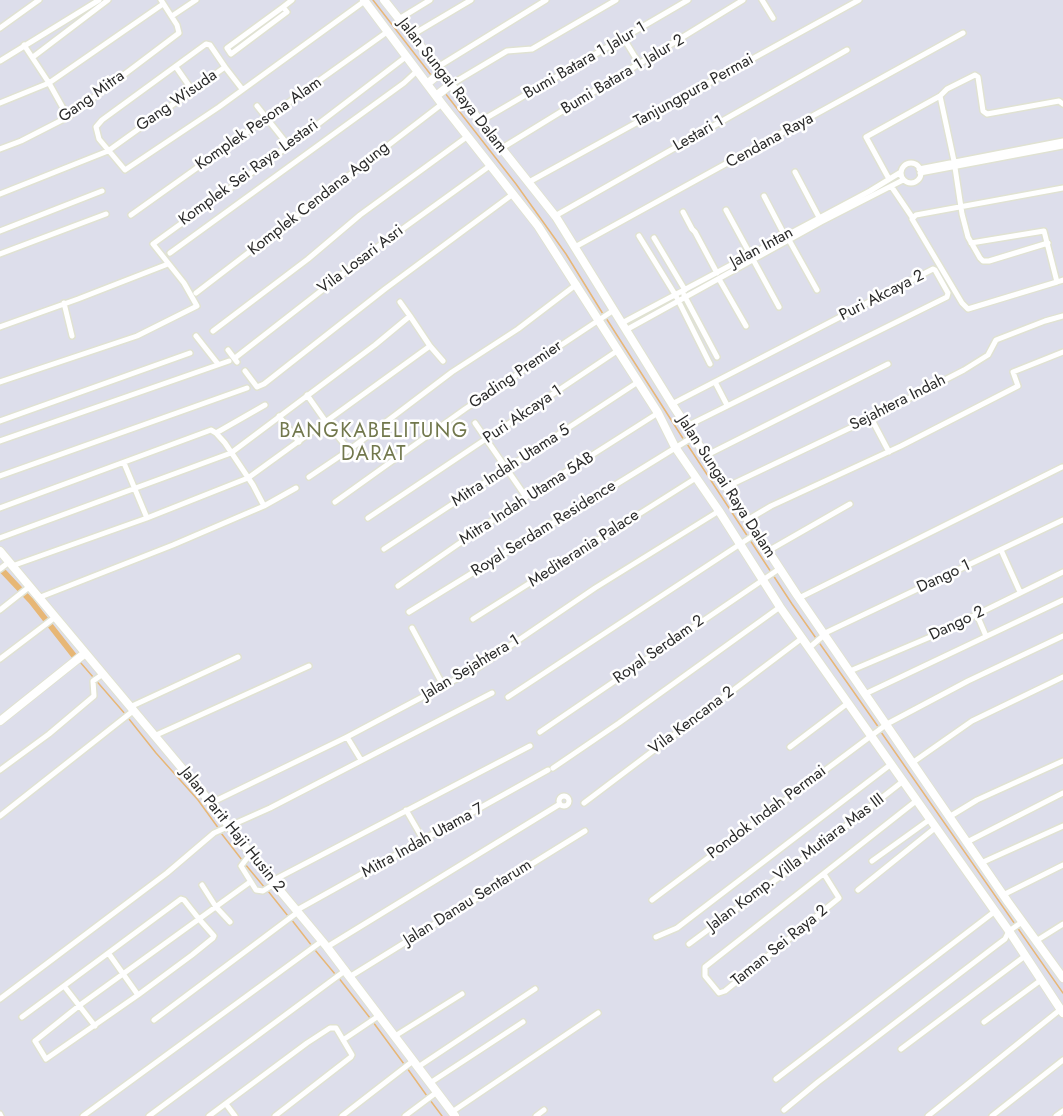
<!DOCTYPE html>
<html>
<head>
<meta charset="utf-8">
<style>
	body { margin:0 }
	canvas { display:block; background:#dddeeb }
</style>
</head>
<body>
<canvas width="1063" height="1116"></canvas>
<script>
const ctx = document.querySelector('canvas').getContext('2d');
ctx.lineJoin = 'round';
const toPath = rows => new Path2D(rows.map(r => 'M' + r).join(''));
function strokePath(path, color, width, dash) { ctx.strokeStyle = color; ctx.lineWidth = width; ctx.lineCap = dash ? 'butt' : 'round'; ctx.setLineDash(dash || []); ctx.stroke(path); }
function write(font, color, halo, rows, align = 'center') {
  ctx.font = font + ' Jost,sans-serif'; ctx.lineWidth = 5; ctx.setLineDash([]); ctx.textBaseline = 'middle'; ctx.strokeStyle = halo; ctx.fillStyle = color; for (const [text, x, y, turn = 0] of rows) {
    ctx.save(); ctx.translate(x, y); ctx.rotate((+turn || 0) * Math.PI / 180); ctx.textAlign = isNaN(turn) ? turn : align; if (halo) ctx.strokeText(text, 0, 0); ctx.fillText(text, 0, 0); ctx.restore();
  }
}
strokePath(toPath([
	[373,0,431,75],
	[445,93,516,184,566,254,603,314],
	[606,318,684,440],
	[687,444,792,604,879,728],
	[80,662,126,715],
	[129,719,156,753,198,800,219,829],
	[881,732,1063,993],
	[221,833,242,860],
	[245,864,265,888],
	[268,891,288,916],
	[291,919,312,946],
	[315,950,335,974],
	[338,977,370,1018],
	[373,1022,404,1064],
	[407,1068,427,1096],
	[430,1100,442,1116]
]), '#e7b776', 1.5);
strokePath(toPath([
	[0,568,31,601,75,657]
]), '#e7b776', 6);
const street = toPath([
	[762,0,773,18],
	[283,7,287,12,231,54,227,48,283,7,292,0],
	[172,16,196,0],
	[399,19,430,0],
	[0,28,39,0],
	[412,35,471,0],
	[624,39,640,65],
	[24,45,49,83,68,117],
	[33,57,108,0],
	[0,61,99,0],
	[176,67,192,90],
	[225,67,210,45,206,44,102,120,96,127,99,139,125,170,219,107,366,0],
	[436,68,546,0],
	[450,85,507,51,532,49,616,0],
	[0,103,49,83,163,4],
	[257,106,288,145],
	[481,121,688,0],
	[502,148,743,0],
	[0,149,21,141,68,117,179,33,177,25,161,0],
	'901 173a10 10 0 1 1 20 0a10 10 0 1 1-20 0Z',
	[919,169,1063,141],
	[795,172,821,221],
	[920,173,1063,146],
	[889,179,866,137,940,96],
	[529,182,859,0],
	[891,186,912,217],
	[0,194,108,151,225,67,242,89],
	[764,196,785,236],
	[726,210,779,307],
	[683,212,692,229,695,232,717,273],
	[131,215,387,32],
	[555,216,847,50],
	[0,231,102,191],
	[639,236,676,296,710,364],
	[654,238,685,290],
	[789,240,817,290],
	[971,243,1044,231,1057,282,1063,280],
	[1048,243,989,261,983,261,980,258,968,237,962,214,954,161,940,96,947,89,975,75,978,77,983,111,987,114,1059,101,1063,104],
	[575,247,963,33],
	[170,253,404,83,417,71],
	[0,254,106,214],
	[719,279,746,326],
	[1057,282,968,309,962,303,912,219,916,215,1063,188],
	[196,293,442,104],
	[684,295,717,357],
	[400,302,410,316],
	[64,303,72,336],
	[622,323,870,191,901,172],
	[0,327,78,299,168,264],
	[626,330,821,222,903,180],
	[213,331,308,259,360,215,468,136],
	[196,336,218,364],
	[430,346,443,361],
	[228,350,237,362],
	[235,358,376,248,491,165],
	[245,371,257,387,264,384,385,289,513,194],
	[0,382,137,336,197,306,184,283,153,244,309,131,407,56],
	[715,382,727,405],
	[307,395,326,422,349,450],
	[672,404,933,269,935,270,948,293,947,297,687,426],
	[279,416,299,442],
	[871,418,889,452],
	[0,421,190,353],
	[475,423,526,497],
	[216,433,265,405],
	[0,441,229,361],
	[705,456,888,364],
	[124,463,147,518],
	[0,476,247,388],
	[309,477,349,450,452,372,518,329,577,284],
	[726,487,871,418,964,370,988,355,996,340,1045,321,1063,316],
	[335,502,465,409,614,310],
	[0,508,211,430,216,433,225,443,253,485,264,506],
	[368,518,617,351],
	[749,519,771,506,901,446,1018,386,1013,372,1063,352],
	[0,538,231,453,375,345,410,316,430,346,248,478,147,518,12,566],
	[384,549,638,382],
	[1001,550,1020,592],
	[768,551,850,504],
	[0,569,9,562],
	[398,586,526,497,658,413],
	[38,598,173,545,264,506,296,488],
	[799,598,1062,467],
	[0,610,29,587],
	[409,612,693,437],
	[977,615,986,636],
	[473,619,696,478],
	[412,628,444,687],
	[823,634,1063,520],
	[809,648,824,635],
	[0,659,54,618],
	[850,671,935,635,1063,572],
	[865,694,1063,600],
	[508,697,757,533],
	[130,707,238,657],
	[540,732,779,569],
	[154,736,309,666],
	[347,737,361,760],
	[790,747,848,703],
	[912,763,972,721,1063,677],
	[553,768,619,723,780,607],
	[0,770,49,734,94,696,93,681,103,674],
	'559 801a5 5 0 1 1 10 0a5 5 0 1 1-10 0Z',
	[211,803,347,737,479,667,595,588,719,511],
	[584,803,801,639],
	[406,810,424,841],
	[0,816,133,711],
	[949,817,977,800,1063,761],
	[967,842,1063,793],
	[251,853,241,866,256,890,263,891,274,884],
	[872,861,929,820],
	[981,863,1063,826],
	[824,874,839,898,725,991,719,993,705,976,705,967,916,801],
	[272,881,530,746],
	[202,885,216,907,230,922],
	[858,890,935,828],
	[1003,895,1063,865],
	[652,900,887,724,968,681,1063,636],
	[297,910,548,770],
	[656,937,677,928,890,765],
	[1036,941,1063,924],
	[689,944,801,861,902,782],
	[327,947,560,804],
	[109,954,138,995],
	[351,976,585,831],
	[64,986,95,1026],
	[0,999,167,873,214,833,270,808,492,693],
	[22,1017,181,899,184,900,199,919,214,936,213,938,192,955,138,995,46,1059,35,1041,80,1005,199,919,250,882],
	[154,1020,298,912],
	[984,1022,1041,980],
	[395,1036,462,994],
	[343,1040,380,1015],
	[901,1049,1025,956],
	[418,1067,535,989],
	[776,1079,994,912],
	[430,1083,523,1022],
	[226,1104,235,1116],
	[784,1110,818,1082,997,945,1005,939,1009,931,1022,922],
	[452,1112,598,1013],
	[0,1114,1,1116],
	[83,1116,322,941],
	[149,1116,346,970],
	[209,1116,307,1043,330,1028,336,1028,352,1055,351,1057,275,1116],
	[342,1116,413,1061],
	[405,1116,437,1092],
	[536,1116,544,1110],
	[928,1116,1061,1009],
	[992,1116,1063,1060],
	[1056,1116,1063,1111]
]);
const secondary = toPath([
	[364,0,442,104,538,226,658,413,675,447,719,511,780,607,1009,931,1063,1013],
	[384,0,556,217,672,404,797,595,1008,902,1063,978],
	[427,84,440,73],
	[436,96,450,85],
	[0,551,211,803,272,881,327,947,455,1116],
	[0,721,84,654]
]);
strokePath(street, '#e0e2d2', 8);
strokePath(secondary, '#e0e2d2', 10);
strokePath(street, '#fff', 5);
strokePath(secondary, '#fff', 8);
write('16px', '#2a2a2a', '#fff', [
	["Bumi Batara 1 Jalur 1",585,61,-30],
	["Bumi Batara 1 Jalur 2",623,75,-31],
	["Jalan Sungai Raya Dalam",452,86,52],
	["Tanjungpura Permai",694,91,-29],
	["Gang Mitra",92,97,-36],
	["Gang Wisuda",177,101,-35],
	["Komplek Pesona Alam",259,124,-35],
	["Lestari 1",699,134,-30],
	["Cendana Raya",770,141,-29],
	["Komplek Sei Raya Lestari",249,173,-36],
	["Komplek Cendana Agung",319,199,-38],
	["Jalan Intan",762,248,-28],
	["Vila Losari Asri",361,260,-37],
	["Puri Akcaya 2",882,296,-27],
	["Gading Premier",516,375,-34],
	["Sejahtera Indah",898,403,-27],
	["Puri Akcaya 1",523,415,-34],
	["Mitra Indah Utama 5",511,466,-33],
	["Jalan Sungai Raya Dalam",726,487,57],
	["Mitra Indah Utama 5AB",527,499,-33],
	["Royal Serdam Residence",544,529,-32],
	["Mediterania Palace",584,549,-33],
	["Dango 1",944,577,-25],
	["Dango 2",957,624,-26],
	["Royal Serdam 2",659,650,-35],
	["Jalan Sejahtera 1",471,668,-31],
	["Vila Kencana 2",692,721,-37],
	["Pondok Indah Permai",767,813,-37],
	["Jalan Parit Haji Husin 2",232,830,51],
	["Mitra Indah Utama 7",423,841,-29],
	["Jalan Komp. Villa Mutiara Mas III",796,863,-37],
	["Jalan Danau Sentarum",468,903,-32],
	["Taman Sei Raya 2",780,946,-39]
]);
ctx.letterSpacing = '1.5px';
write('20px', '#72784d', '#fff', [
	["BANGKABELITUNG",374,432],
	["DARAT",374,455]
]);
ctx.letterSpacing = '0px';
</script>
</body>
</html>
